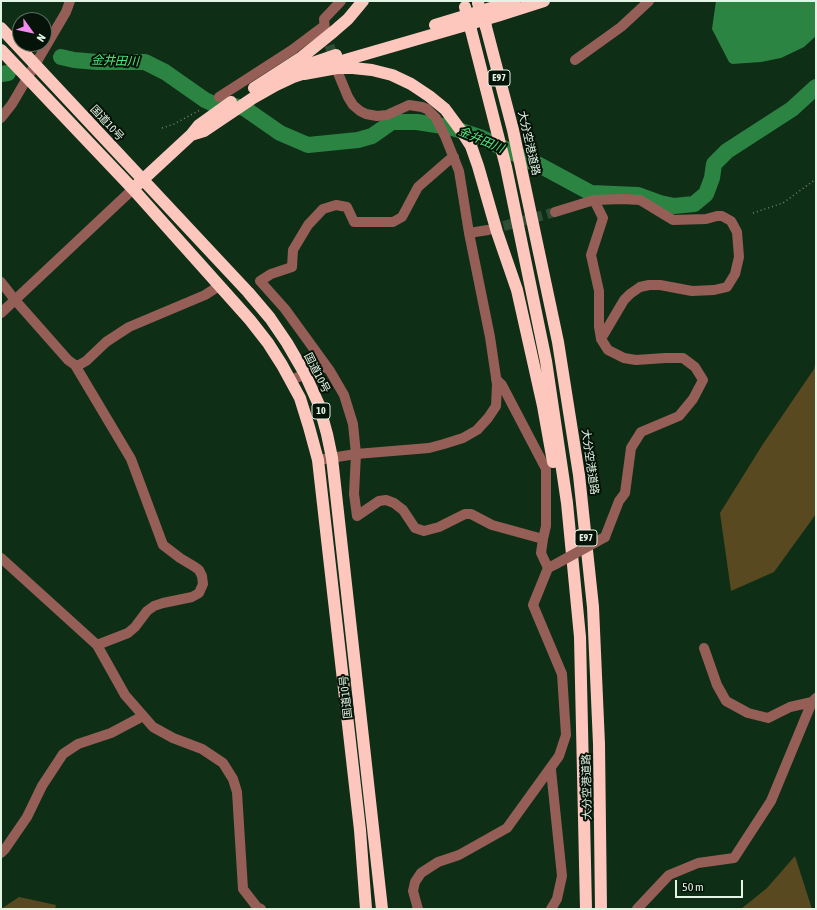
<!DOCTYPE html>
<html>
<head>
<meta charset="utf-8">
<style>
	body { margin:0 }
	#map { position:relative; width:817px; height:910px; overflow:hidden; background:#0f2e16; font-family:"Asap Condensed",sans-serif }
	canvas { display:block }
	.frame { position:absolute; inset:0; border:2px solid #e2f4e4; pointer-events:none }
	.north { position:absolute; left:12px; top:12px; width:40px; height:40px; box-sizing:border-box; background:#061308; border:1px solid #5e6d60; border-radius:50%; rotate:123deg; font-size:11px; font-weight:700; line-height:16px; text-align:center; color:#e2f4e4 }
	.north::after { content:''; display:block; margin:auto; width:14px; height:18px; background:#f489ef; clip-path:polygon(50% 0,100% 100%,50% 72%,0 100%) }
	.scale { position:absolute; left:675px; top:880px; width:68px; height:18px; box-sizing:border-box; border:2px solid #e2f4e4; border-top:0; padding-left:5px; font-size:12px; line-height:14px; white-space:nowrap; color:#e2f4e4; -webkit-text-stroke:3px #061308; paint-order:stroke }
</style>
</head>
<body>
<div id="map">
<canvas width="817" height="910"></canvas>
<div class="frame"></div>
<div class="north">N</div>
<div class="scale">50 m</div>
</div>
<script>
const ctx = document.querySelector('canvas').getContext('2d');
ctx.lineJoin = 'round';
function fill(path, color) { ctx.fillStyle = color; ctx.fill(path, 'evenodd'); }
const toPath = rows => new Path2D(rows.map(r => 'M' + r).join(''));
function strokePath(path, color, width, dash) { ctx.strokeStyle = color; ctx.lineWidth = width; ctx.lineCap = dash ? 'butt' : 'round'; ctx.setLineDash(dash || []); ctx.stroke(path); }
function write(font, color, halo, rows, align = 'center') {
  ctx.font = font + ' "Asap Condensed","Noto Sans JP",sans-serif'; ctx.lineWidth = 4; ctx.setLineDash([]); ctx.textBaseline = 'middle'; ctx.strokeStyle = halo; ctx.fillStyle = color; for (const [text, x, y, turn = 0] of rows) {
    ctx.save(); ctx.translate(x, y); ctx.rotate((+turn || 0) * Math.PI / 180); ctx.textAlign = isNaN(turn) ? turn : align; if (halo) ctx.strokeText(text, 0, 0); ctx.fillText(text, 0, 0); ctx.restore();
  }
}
fill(toPath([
	[816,361,816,514,774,572,731,591,720,513,763,444,814,369],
	[795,856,812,909,741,909,767,888],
	[19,897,56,905,55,909,1,909]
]), '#584920');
fill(toPath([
	[716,1,816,1,816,36,804,47,781,58,761,62,732,64,729,62,712,29]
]), '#2c8443');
strokePath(toPath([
	[61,57,74,60,97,62,145,62,165,72,205,100,218,106,230,105,244,108,280,133,308,145,358,140,372,136,392,122,417,122,449,127,480,137,541,166,591,193,638,195,660,203,674,206,694,204,706,194,712,178,714,164,727,151,792,109,816,87],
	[1,74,8,73]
]), '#2c8443', 16);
strokePath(toPath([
	[325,31,335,63],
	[489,230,555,212]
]), '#2f4c35', 10, [10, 5]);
strokePath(toPath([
	[162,128,174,124,200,110],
	[753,213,783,203,816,179]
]), '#708975', 1.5, [1, 3]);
strokePath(toPath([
	[325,30,324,19,341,1],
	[575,60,621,27,649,1],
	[219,97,292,50,324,26],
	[1,118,12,104,66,12,70,1],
	[454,157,449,160,418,187,402,217,393,222,354,222,347,207,336,205,323,209,308,225,293,250,292,267,271,274,260,281,285,309,330,371,344,395,353,424,356,454,354,494,357,516,379,501,386,500,394,503,403,510,415,528,424,531,439,527,465,514,471,514,492,525,543,539,541,553,548,568],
	[594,200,603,218,591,255,599,291,599,327,601,339,608,350,624,358,636,360,665,358,683,358,695,367,703,380,693,399,679,416,641,432,631,448,625,493,619,501,605,537],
	[555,212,594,200,623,199,640,200,673,220,706,219,717,216,722,216,731,221,737,232,739,257,735,274,727,287,714,290,692,291,660,285,649,285,640,287,630,294,624,300,601,339],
	[469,233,488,230],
	[1,282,15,300,68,360,75,365,131,459,163,545,180,558,195,567,199,570,202,576,203,584,199,593,192,597,163,603,154,606,147,611,135,627,128,633,97,645],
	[1,313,133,189],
	[75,365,79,365,86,361,106,342,129,327,205,295,219,286],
	[496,379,502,385,546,469,546,526,543,539],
	[290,380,326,367],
	[318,460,356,454,429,448,444,444,463,438,477,430,488,418,496,406,497,384,490,337,469,233,459,171,445,136,436,118,427,109,422,107,409,105,387,115,377,116,366,114,360,111,353,105,348,97,338,73],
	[1,558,97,645,125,695,153,727,173,738,202,749,223,763,233,779,237,792,243,889,257,907,261,909],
	[704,648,717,685,726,701,748,713,768,718,790,707,812,702,816,698],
	[551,770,562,876,557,899,551,909],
	[1,853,5,849,27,817,42,786,63,754,78,744,111,733,143,716],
	[418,909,413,891,415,882,421,873,438,862,459,855,507,828,559,756,566,735,562,674,533,605,548,568,554,565],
	[637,909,669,875,698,863,734,858,771,801,812,702]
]), '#955f57', 10);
strokePath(toPath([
	[435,25,514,1],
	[486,27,513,130,558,342,579,475,593,607,599,744,601,909],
	[1,28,248,292,270,318,287,343,305,374,319,405,327,434,332,458,382,909],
	[471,30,506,167,546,361,567,503,580,637,586,909],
	[1,50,133,189,250,320,268,343,282,365,300,398,309,427,318,460,360,830,366,909],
	[328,65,497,16,544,1],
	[295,69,336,55],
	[304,74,337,68,353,68,372,70,392,75,411,84,429,96,445,109,462,132,471,146,478,166,497,232,517,290,543,406,553,462],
	[254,88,302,57,333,32,348,19,363,1],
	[191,135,204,131,253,98,276,85,293,77,311,71],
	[137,185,191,135,199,125,231,102]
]), '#fec7be', 12);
strokePath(toPath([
	[556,564,605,537]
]), '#955f57', 10);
strokePath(toPath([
	[478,3,486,27],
	[465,7,471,30]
]), '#fec7be', 12);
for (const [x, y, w] of [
	[499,78,22],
	[321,411,18],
	[586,538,22]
]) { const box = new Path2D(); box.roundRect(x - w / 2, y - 8, w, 16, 3); ctx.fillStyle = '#061308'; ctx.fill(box); strokePath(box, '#e2f4e4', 1); }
write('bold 10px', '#e2f4e4', null, [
	["E97",499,78],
	["10",321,411],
	["E97",586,538]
]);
write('11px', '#e2f4e4', '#061308', [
	["国道10号",107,123,47],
	["大分空港道路",529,143,77],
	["国道10号",317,373,63],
	["大分空港道路",590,462,82],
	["国道10号",346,697,-96],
	["大分空港道路",587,787,-91]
]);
write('italic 12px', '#57e67c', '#061308', [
	["金井田川",115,61,2],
	["金井田川",481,140,23]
]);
</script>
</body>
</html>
